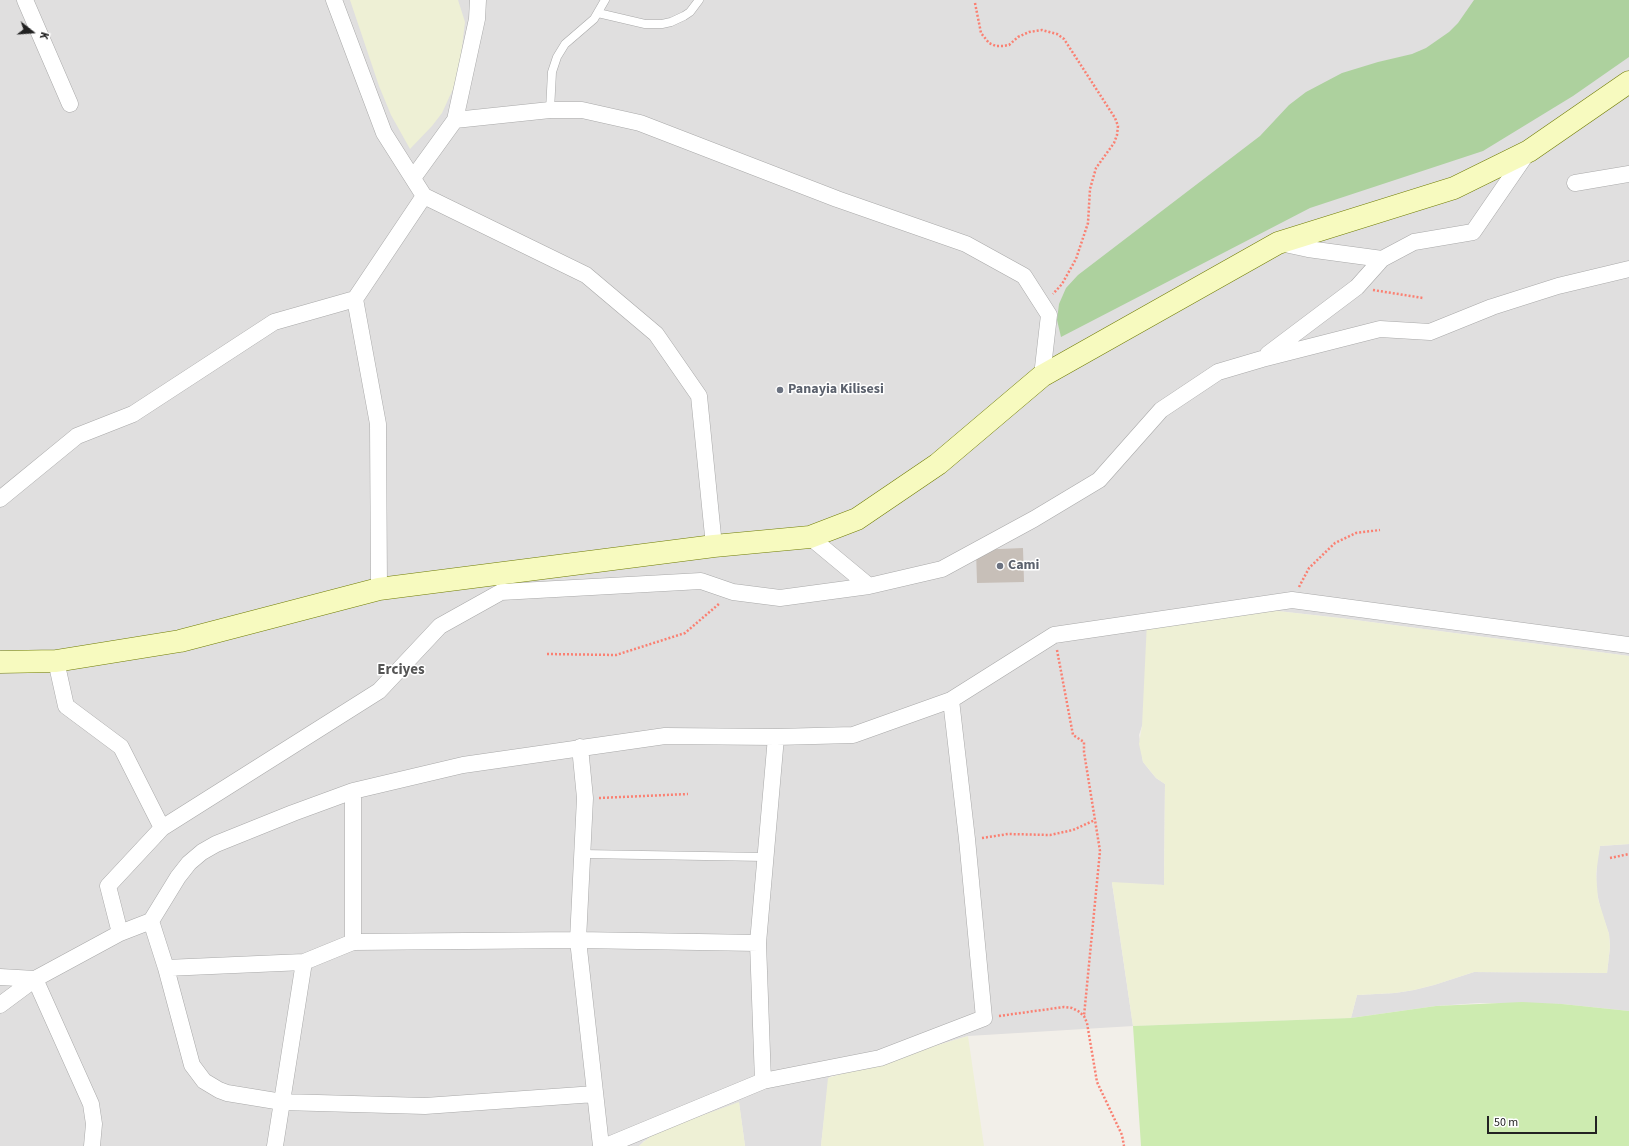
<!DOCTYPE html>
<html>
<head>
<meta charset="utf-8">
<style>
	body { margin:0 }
	#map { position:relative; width:1629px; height:1146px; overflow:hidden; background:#f2efe9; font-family:"Source Sans 3",sans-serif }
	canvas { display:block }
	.north { position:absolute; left:12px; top:12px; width:40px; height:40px; -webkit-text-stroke:3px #fff; paint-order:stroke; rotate:107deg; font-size:11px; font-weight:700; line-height:16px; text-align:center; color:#222 }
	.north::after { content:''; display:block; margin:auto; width:14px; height:18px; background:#222; clip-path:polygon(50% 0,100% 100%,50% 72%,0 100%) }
	.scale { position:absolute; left:1487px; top:1116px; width:110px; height:18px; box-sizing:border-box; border:2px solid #222; border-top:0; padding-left:5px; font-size:12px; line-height:14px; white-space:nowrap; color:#222; -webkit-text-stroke:3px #fff; paint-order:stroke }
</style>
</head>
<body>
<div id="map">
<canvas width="1629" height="1146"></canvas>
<div class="north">K</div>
<div class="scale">50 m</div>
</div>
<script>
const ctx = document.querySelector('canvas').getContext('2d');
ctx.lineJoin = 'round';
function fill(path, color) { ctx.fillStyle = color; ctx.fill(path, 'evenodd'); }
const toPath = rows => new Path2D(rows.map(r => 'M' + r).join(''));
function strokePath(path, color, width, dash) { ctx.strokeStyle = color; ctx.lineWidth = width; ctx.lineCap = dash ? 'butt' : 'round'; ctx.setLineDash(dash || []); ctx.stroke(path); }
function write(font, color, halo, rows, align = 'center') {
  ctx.font = font + ' "Source Sans 3",sans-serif'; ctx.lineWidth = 3; ctx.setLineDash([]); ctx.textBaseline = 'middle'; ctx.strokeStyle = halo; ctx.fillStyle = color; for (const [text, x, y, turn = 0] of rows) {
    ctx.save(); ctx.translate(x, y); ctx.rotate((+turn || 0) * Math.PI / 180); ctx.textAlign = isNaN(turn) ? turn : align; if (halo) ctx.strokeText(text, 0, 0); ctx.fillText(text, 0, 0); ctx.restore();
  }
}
fill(toPath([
	[0,0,1629,0,1629,656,1340,618,1259,609,1142,726,1139,735,1143,762,1156,778,1165,784,1164,885,1112,883,1133,1026,968,1036,829,1077,821,1146,745,1146,739,1103,644,1141,639,1146,0,1146],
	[1629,844,1629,1011,1562,1004,1479,1003,1436,1006,1351,1018,1357,995,1395,993,1414,990,1434,985,1474,972,1607,973,1610,947,1609,934,1601,911,1596,888,1597,860,1600,846]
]), '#e0dfdf');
fill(toPath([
	[350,0,458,0,465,22,460,64,453,89,442,113,432,126,410,149,391,115,379,86],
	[1259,609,1340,618,1629,656,1629,844,1600,846,1596,874,1598,899,1609,934,1610,947,1607,973,1474,972,1434,985,1414,990,1395,993,1357,995,1351,1018,1133,1026,1112,882,1164,885,1165,784,1156,778,1143,762,1139,744,1142,726,1147,622],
	[968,1036,984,1146,821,1146,828,1078],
	[739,1102,745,1146,639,1146,652,1135,662,1130]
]), '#eef0d5');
fill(toPath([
	[1522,1002,1562,1004,1629,1011,1629,1146,1141,1146,1133,1026,1351,1018,1436,1006]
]), '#cdebb0');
fill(toPath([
	[1474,0,1629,0,1629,57,1573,96,1483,151,1310,208,1061,337,1057,320,1059,304,1066,288,1078,275,1260,136,1289,105,1306,92,1342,73,1378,62,1412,54,1426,48,1449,32,1458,23]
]), '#add19e');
fill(toPath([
	[1023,548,1024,582,977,583,976,550]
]), '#c7bfb8');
const lane = toPath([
	[598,13,645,24,662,24,671,22,684,16,690,12,699,0],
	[550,110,552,72,557,57,565,44,594,19,605,0],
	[582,854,765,857]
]);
const street = toPath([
	[25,0,70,104],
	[334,0,384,133,424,196,586,275,656,334,699,396,714,546],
	[455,120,550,110,582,110,640,123,837,199,966,244,1024,276,1049,315,1042,376],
	[413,178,455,120,477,19,478,0],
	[1575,183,1629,174],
	[1382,259,1414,242,1473,232,1528,152],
	[355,299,378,424,379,589],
	[1268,354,1357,287,1382,259,1308,249,1280,243],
	[0,499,77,436,133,414,274,322,355,299,424,196],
	[810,537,869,586,942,569,1034,519,1099,480,1161,410,1218,372,1262,359,1380,329,1430,332,1492,307,1558,286,1629,269],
	[56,661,66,706,121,747,162,828],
	[580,747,585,798,578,940,601,1146],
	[151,921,166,968,192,1065,204,1081,219,1090,227,1093,282,1102,425,1106,595,1094],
	[120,933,108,886,162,828,379,691,440,626,501,592,701,581,733,592,780,598,869,586],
	[353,942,353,791],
	[166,968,304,962,353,942,578,940,758,943],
	[0,977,35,979,120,933,151,921,178,877,189,863,202,852,216,844,293,813,353,791,463,765,665,736,776,737,853,735,951,700,1054,635,1292,600,1629,645],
	[0,1005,35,979,91,1104,94,1124,92,1146],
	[763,1081,758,943,776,737],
	[275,1146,304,962],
	[606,1146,763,1081,880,1058,984,1018,967,839,951,700]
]);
const secondary = toPath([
	[0,662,56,661,180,641,379,589,714,546,810,537,857,519,938,464,1042,376,1278,243,1454,188,1529,151,1629,82]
]);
strokePath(lane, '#a9a9a9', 9);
strokePath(street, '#a9a9a9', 17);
strokePath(secondary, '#707d05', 23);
strokePath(toPath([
	[975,3,981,33,989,43,996,46,1003,46,1009,45,1018,37,1029,32,1042,30,1057,34,1064,39,1115,118,1118,126,1117,135,1114,143,1096,168,1090,189,1088,223,1076,259,1062,284,1053,294],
	[1373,290,1423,298],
	[1299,587,1309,568,1335,543,1356,533,1380,530],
	[1057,650,1073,735,1084,742,1084,752,1100,851,1084,1016],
	[547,654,616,655,685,633,720,603],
	[599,798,688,794],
	[982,838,1008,834,1050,835,1073,830,1095,820],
	[1610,858,1629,854],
	[999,1016,1064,1007,1072,1008,1078,1011,1084,1016,1087,1023,1097,1082,1122,1135,1124,1146]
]), '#fa8072', 2.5, [2, 2]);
strokePath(lane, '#fff', 8);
strokePath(street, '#fff', 16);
strokePath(secondary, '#f7fabf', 22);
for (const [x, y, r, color] of [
	[780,390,4,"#6b7280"],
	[1000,566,4,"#6b7280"]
]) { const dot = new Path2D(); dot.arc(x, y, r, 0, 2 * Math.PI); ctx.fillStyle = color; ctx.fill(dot); strokePath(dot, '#fff', 1.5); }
write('bold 14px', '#5b616d', '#fff', [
	["Panayia Kilisesi",788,390],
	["Cami",1008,566]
], 'left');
write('bold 15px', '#555', '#fff', [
	["Erciyes",401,671]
]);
</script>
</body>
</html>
